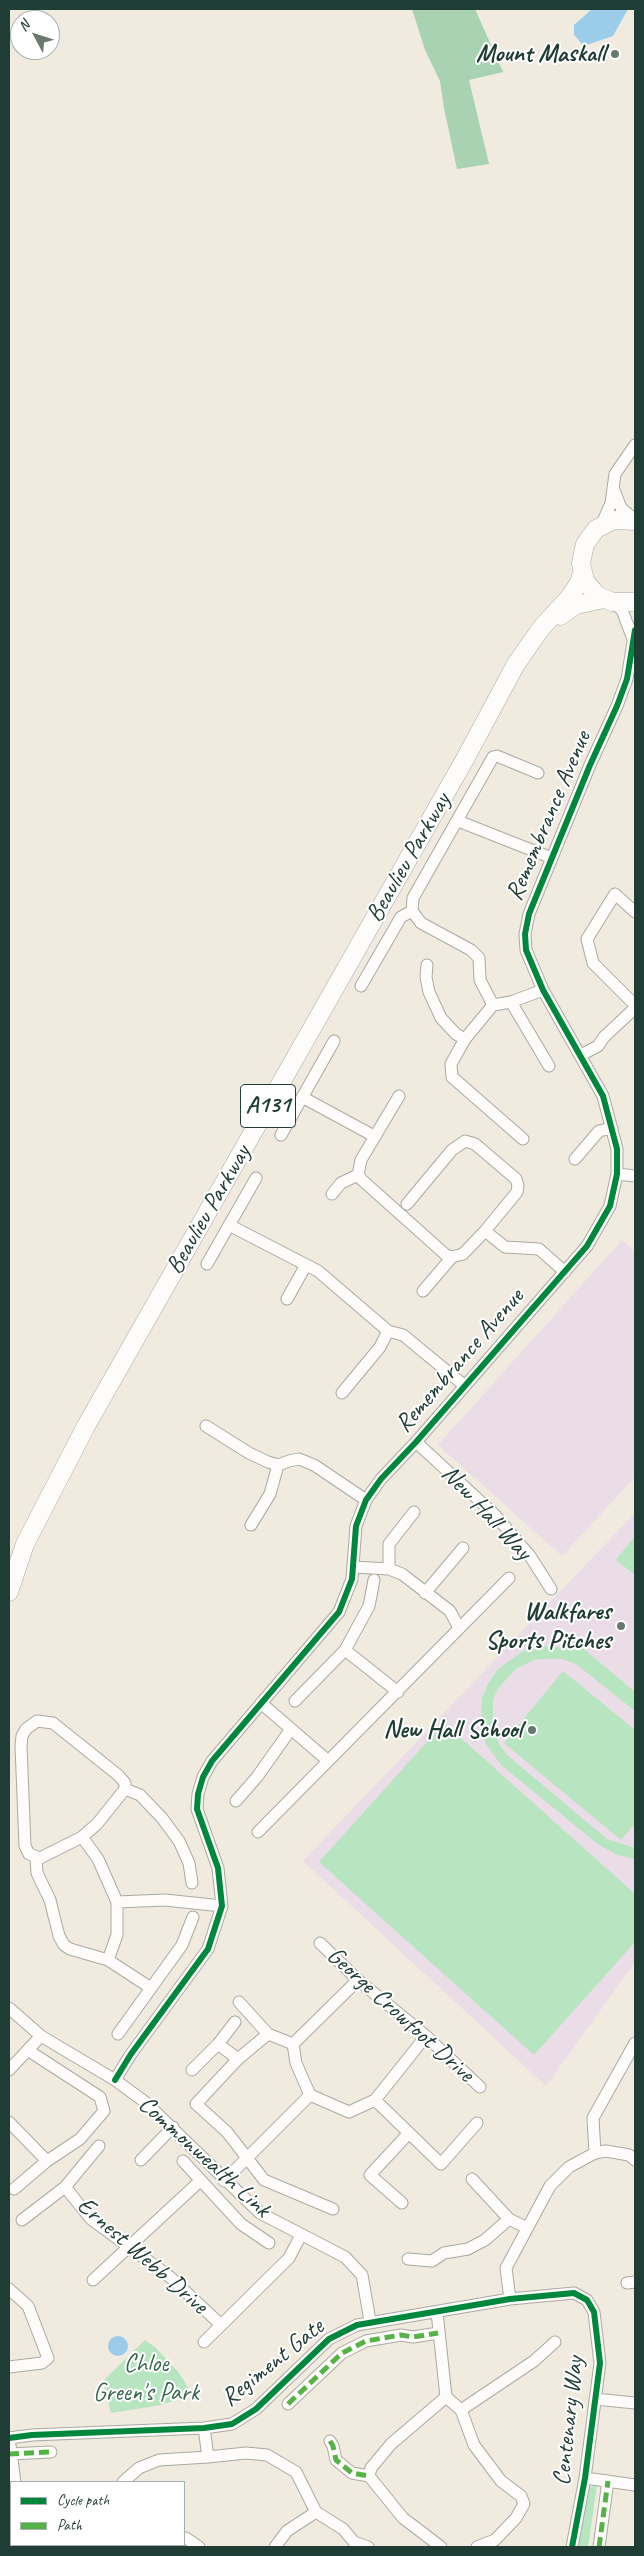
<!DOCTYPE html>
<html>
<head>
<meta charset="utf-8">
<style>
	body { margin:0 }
	#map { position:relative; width:644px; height:2556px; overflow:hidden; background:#f0eadf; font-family:Caveat,sans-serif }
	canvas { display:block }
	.frame { position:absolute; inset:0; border:10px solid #1f3d34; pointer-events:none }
	.legend { position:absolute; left:10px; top:2481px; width:175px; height:65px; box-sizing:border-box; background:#fff; border:1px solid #a5b1ae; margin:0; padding:6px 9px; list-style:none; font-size:15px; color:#1f3d34 }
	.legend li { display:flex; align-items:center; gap:10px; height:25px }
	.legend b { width:25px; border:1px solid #a5b1ae }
	.north { position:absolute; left:10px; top:10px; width:50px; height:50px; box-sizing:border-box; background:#fff; border:1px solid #a5b1ae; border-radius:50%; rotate:310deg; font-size:14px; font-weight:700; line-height:20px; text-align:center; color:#1f3d34 }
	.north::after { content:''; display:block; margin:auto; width:18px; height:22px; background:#687a70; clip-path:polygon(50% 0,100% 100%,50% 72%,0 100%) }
</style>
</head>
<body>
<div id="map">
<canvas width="644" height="2556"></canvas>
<div class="frame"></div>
<ul class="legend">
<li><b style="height:6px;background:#00873e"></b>Cycle path</li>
<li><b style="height:6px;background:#55b346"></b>Path</li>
</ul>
<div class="north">N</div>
</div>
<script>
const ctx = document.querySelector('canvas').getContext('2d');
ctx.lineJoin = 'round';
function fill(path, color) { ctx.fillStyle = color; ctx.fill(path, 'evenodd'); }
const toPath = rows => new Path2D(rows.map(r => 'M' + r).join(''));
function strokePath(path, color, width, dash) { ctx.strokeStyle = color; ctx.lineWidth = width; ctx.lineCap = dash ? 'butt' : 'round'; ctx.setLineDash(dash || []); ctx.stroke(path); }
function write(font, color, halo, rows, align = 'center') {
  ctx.font = font + ' Caveat,sans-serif'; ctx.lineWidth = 4; ctx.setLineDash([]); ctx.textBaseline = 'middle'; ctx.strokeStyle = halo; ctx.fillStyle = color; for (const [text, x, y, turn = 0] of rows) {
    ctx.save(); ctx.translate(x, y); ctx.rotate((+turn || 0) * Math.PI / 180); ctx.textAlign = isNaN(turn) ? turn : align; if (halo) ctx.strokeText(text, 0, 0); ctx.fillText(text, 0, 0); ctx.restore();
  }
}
fill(toPath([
	[622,1240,635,1252,635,1477,562,1556,438,1445],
	[635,1513,635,1962,546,2086,303,1861]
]), '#eadde8');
fill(toPath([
	[635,1536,635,1575,616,1560],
	[573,1640,635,1692,635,1711,576,1664,562,1659,537,1659,517,1668,498,1688,493,1700,493,1729,499,1744,507,1755,607,1839,635,1848,635,1859,617,1855,599,1845,501,1765,486,1744,483,1734,481,1722,482,1698,488,1684,498,1669,523,1651,547,1646,567,1648],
	[563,1671,635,1730,635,1823,621,1840,504,1743],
	[444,1723,635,1894,635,1942,534,2055,319,1862],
	[145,2340,156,2348,179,2373,192,2394,161,2405,111,2413,103,2381],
	[597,2485,588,2547,578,2547,588,2488]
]), '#b6e5c0');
fill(toPath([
	[412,9,475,9,503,72,469,80,489,164,457,169,444,108,440,81,425,50]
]), '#a8d2b1');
fill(toPath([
	[592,9,628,9,613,36,584,46,574,35,574,25],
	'108 2346a10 10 0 1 1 20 0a10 10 0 1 1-20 0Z'
]), '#9bccea');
const minor = toPath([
	[614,490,621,508,635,520],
	[601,526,611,503,615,474,635,445],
	[612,602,622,610,633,639],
	[458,821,552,858],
	[635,912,615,894,587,939,593,963,635,1005],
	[427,965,426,977,429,992,441,1018,456,1034,465,1039],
	[361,986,401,917,412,911],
	[511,1002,549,1066],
	[493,1005,480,980,479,958,471,950,421,923,412,911,413,898,493,757,497,756,538,773],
	[493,1005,465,1039,451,1064,452,1077,523,1139],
	[493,1005,511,1002,543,990],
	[581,1055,598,1046,604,1037,635,1008],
	[399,1096,361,1160,358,1175,362,1180,446,1255,452,1257,463,1254,485,1231,505,1247,539,1249,565,1272],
	[302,1097,374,1136],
	[281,1135,334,1041],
	[575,1159,599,1131,612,1128],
	[617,1174,635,1176],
	[332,1194,341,1183,358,1175],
	[407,1204,452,1150,465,1141,475,1144,516,1179,518,1186,517,1192,485,1231],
	[229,1225,318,1271,388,1331,403,1335,465,1386],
	[207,1264,256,1178],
	[423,1291,452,1257],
	[287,1299,306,1265],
	[342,1393,380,1347,388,1331],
	[206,1426,249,1453,268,1462,278,1465],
	[416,1442,495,1515,530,1556,551,1589],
	[251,1525,270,1494,278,1465,289,1461,299,1459,314,1465,366,1500],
	[354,1567,389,1569,402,1574,450,1611,459,1628],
	[389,1569,389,1544,414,1512],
	[425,1593,463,1548],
	[345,1650,398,1692],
	[295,1701,345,1650,369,1606,374,1580],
	[261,1703,327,1760],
	[37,1721,53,1723,118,1775,125,1783,125,1789,97,1824,82,1837,40,1858,29,1854,25,1846,21,1746,22,1736,26,1729,37,1721],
	[125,1789,140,1795,162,1818,179,1841,189,1863,192,1883],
	[236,1801,257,1777,291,1729],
	[258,1832,509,1578],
	[82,1837,98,1859,117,1902,117,1935,108,1960],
	[36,1858,37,1873,50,1900,59,1936,64,1945,70,1949,108,1960,151,1988],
	[117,1902,165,1900,222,1906],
	[320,1943,358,1980,426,2036,480,2087],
	[358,1980,293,2044,296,2063,310,2095,349,2112,375,2100,426,2036],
	[239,2002,268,2034,293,2044],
	[9,2008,41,2036,115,2080,145,2102,260,2213,345,2257,362,2275,370,2321],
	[118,2034,182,1945,193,1917],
	[268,2034,238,2059,196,2104,227,2132,264,2180,333,2209],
	[218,2044,238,2059],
	[9,2070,41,2036],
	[192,2070,218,2044,235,2022],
	[115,2080,131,2054,208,1949,222,1906,218,1868,197,1809,198,1794,203,1777,212,1761,339,1612,352,1579,356,1526,366,1500,381,1479,416,1442,587,1246,610,1206,617,1174,617,1149,603,1096,543,990,526,950,525,934,529,914,590,765,617,706,627,679,635,630],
	[375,2100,441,2164,477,2123],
	[9,2122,47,2161],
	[595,2153,593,2118,635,2043],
	[141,2160,173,2127],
	[183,2161,241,2224,269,2243],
	[472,2179,509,2219],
	[224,2181,310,2095],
	[65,2187,91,2219,170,2277,220,2324],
	[14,2189,47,2161,80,2139,104,2111,100,2097,29,2051],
	[402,2203,370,2175,409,2133],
	[22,2220,65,2187,99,2146],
	[408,2259,432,2261,444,2253,468,2249,485,2240,509,2219,527,2228],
	[93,2280,200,2181],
	[627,2283,635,2282],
	[9,2289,28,2306,48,2358,42,2363,9,2367],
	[510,2299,506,2268,550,2186,569,2167,595,2153,606,2151,629,2155,635,2160],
	[437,2312,446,2397,461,2410,474,2445,501,2481,521,2496,524,2504,516,2518,495,2540,477,2547],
	[204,2342,289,2258,301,2235],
	[595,2399,635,2403],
	[288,2404,342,2353,366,2341,401,2335,413,2337,438,2333],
	[461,2410,534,2361,555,2342],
	[204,2428,208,2457],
	[9,2438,32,2435,204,2428,232,2424,256,2409,329,2339,357,2325,510,2299,574,2293,587,2300,594,2312,600,2363,585,2478,572,2547],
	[9,2438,15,2482],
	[330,2441,333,2446,336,2460,352,2473,369,2476],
	[9,2454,51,2452],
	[585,2478,635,2485],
	[123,2482,139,2468,159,2460,208,2457,246,2453,267,2455,296,2472,316,2512,343,2529,354,2542,368,2547],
	[186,2538,199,2547],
	[9,2545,11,2542],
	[87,2545,88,2547],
	[112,2547,112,2545],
	[275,2547,287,2531,316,2512],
	[441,2547,403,2518,369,2476,371,2468,391,2444,446,2397],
	[599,2547,608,2481]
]);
const trunk = toPath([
	[635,521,614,520,596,529,585,544,581,563,585,581,597,595,612,602,635,602],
	[560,616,576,605,604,599],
	[9,1592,25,1544,86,1426,465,759,516,664,542,627,569,598,579,583,582,573]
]);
strokePath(minor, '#aaaaa2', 13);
strokePath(trunk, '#aaaaa2', 19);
strokePath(minor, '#fdfcfa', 11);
strokePath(trunk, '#fdfcfa', 18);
strokePath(toPath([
	[288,2404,342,2353,366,2341,401,2335,413,2337,438,2333],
	[330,2441,333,2446,336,2460,352,2473,369,2476],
	[9,2454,51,2452],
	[599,2547,608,2481]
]), '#55b346', 5, [10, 5]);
strokePath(toPath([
	[115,2080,131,2054,208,1949,222,1906,218,1868,197,1809,198,1794,203,1777,212,1761,339,1612,352,1579,356,1526,366,1500,381,1479,416,1442,587,1246,610,1206,617,1174,617,1149,603,1096,543,990,526,950,525,934,529,914,590,765,617,706,627,679,635,630],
	[9,2438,32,2435,204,2428,232,2424,256,2409,329,2339,357,2325,510,2299,574,2293,587,2300,594,2312,600,2363,585,2478,572,2547]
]), '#00873e', 6);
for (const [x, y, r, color] of [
	[615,54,5,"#687a70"],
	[621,1626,5,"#687a70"],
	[532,1730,5,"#687a70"]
]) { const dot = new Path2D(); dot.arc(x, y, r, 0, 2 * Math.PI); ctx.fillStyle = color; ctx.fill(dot); strokePath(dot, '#fff', 2); }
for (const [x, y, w] of [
	[268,1106,55]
]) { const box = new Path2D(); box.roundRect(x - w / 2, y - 21.5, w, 43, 4); ctx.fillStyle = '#fff'; ctx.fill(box); strokePath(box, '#1f3d34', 1); }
write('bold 24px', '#1f3d34', null, [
	["A131",268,1106]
]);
write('bold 25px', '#1f3d34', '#fff', [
	["Mount Maskall",605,54],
	["Walkfares",611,1612],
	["Sports Pitches",611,1641],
	["New Hall School",522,1730]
], 'right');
write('25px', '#1f3d34', '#fff', [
	["Remembrance Avenue",549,816,-67],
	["Beaulieu Parkway",409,858,-60],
	["Beaulieu Parkway",209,1210,-60],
	["Remembrance Avenue",460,1361,-49],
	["New Hall Way",486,1513,47],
	["George Crowfoot Drive",400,2015,42],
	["Commonwealth Link",204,2157,42],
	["Ernest Webb Drive",142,2256,41],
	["Regiment Gate",273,2363,-39],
	["Centenary Way",569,2421,-84]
]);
write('25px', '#396650', '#fff', [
	["Chloe",146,2364],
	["Green's Park",146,2393]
]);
</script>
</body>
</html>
